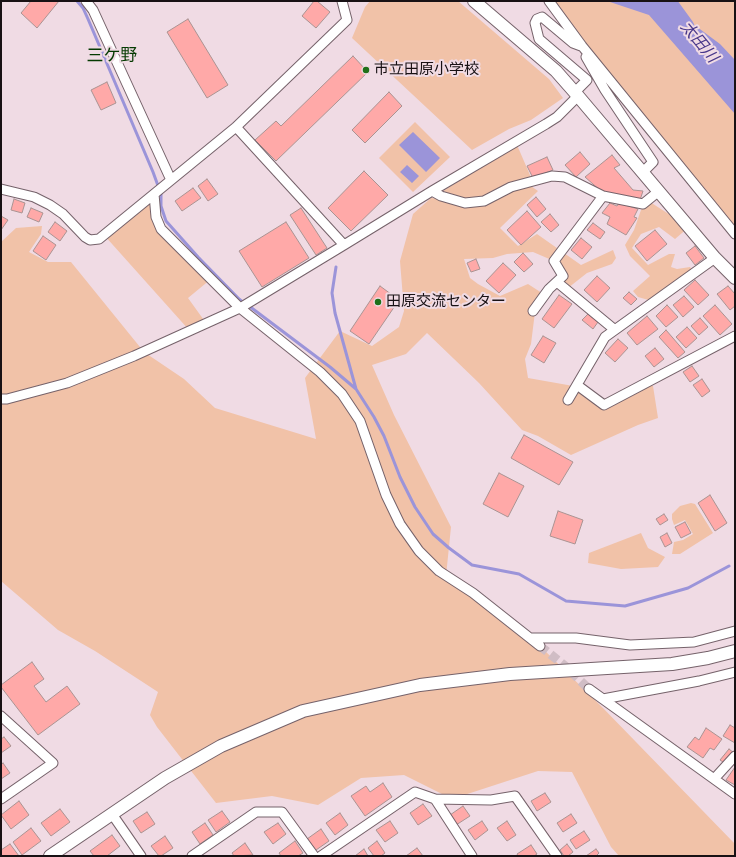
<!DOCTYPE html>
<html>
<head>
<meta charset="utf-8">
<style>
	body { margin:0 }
	#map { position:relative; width:736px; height:857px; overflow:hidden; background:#f0dbe4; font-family:Cabin,sans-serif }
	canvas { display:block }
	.frame { position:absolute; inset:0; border:2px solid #181114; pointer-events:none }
</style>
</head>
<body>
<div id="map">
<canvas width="736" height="857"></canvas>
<div class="frame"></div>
</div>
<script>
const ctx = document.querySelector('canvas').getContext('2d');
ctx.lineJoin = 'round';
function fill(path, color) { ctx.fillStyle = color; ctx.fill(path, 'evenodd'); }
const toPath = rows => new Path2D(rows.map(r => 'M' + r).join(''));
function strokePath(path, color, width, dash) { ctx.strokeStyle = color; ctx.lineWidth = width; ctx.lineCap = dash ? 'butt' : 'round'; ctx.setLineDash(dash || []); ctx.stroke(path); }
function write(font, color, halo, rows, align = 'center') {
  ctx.font = font + ' Cabin,"Noto Sans JP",sans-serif'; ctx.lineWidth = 4; ctx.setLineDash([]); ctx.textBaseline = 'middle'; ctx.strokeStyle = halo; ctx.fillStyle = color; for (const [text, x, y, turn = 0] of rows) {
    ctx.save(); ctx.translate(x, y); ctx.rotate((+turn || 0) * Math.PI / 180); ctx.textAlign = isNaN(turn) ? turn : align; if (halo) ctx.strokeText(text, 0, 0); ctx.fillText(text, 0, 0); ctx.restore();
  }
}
fill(toPath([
	[370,1,458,1,549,79,563,98,531,120,509,129,472,150,352,38,365,7],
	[547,1,735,1,735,234],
	[415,122,450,157,413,192,379,158],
	[517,145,533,182,528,184,538,191,500,228,518,246,537,234,581,265,613,250,616,258,612,264,587,273,568,288,557,282,563,276,554,261,533,252,507,254,493,258,464,259,470,278,478,284,500,296,528,284,545,295,535,312,531,344,525,359,528,378,579,387,604,405,644,384,653,386,658,418,638,425,571,455,538,436,522,430,479,383,427,333,406,354,372,365,394,415,451,527,446,576,540,646,603,708,735,844,735,856,619,856,611,847,572,772,538,771,452,799,404,775,361,778,318,805,272,796,216,803,157,727,150,715,158,692,95,651,58,630,1,581,1,242,16,228,42,226,41,234,29,252,48,262,71,262,144,352,184,379,215,408,316,439,305,378,340,331,372,346,399,327,404,311,400,261,413,214,431,198,468,201,443,191],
	[154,199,160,225,211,279,188,298,206,323,189,330,104,235],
	[650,202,689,227,675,239,659,227,641,234,632,248,648,265,669,254,675,254,671,267,677,269,690,267,694,273,652,301,638,297,633,291,650,276,630,256,625,245,634,230,641,210],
	[691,503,695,504,713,533,680,554,672,554,674,542,683,540,693,534,685,520,674,525,672,519,672,514,680,506],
	[641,533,648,548,665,557,658,567,621,569,588,563,589,553]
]), '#f1c2a8');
fill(toPath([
	[607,1,662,1,720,44,735,60,735,114,649,15],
	[413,132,440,158,426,172,399,145],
	[407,165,419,176,412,183,400,172]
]), '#9b94d9');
strokePath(toPath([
	[77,1,83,8,88,19,153,172,161,194,161,206,166,221,198,257,239,299,244,303],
	[336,267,332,293,335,313,356,389,374,417,384,436,400,477,415,507,433,534,449,548,472,565,519,574,566,601,625,606,688,588,729,566],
	[249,306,330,367,356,389]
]), '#9b94d9', 3);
strokePath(toPath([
	[666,1,685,27]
]), '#9b94d9', 19);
const building = toPath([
	[31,1,59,1,37,28,21,13,31,1],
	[314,1,317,1,330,12,316,28,302,16,314,1],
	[188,19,228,85,207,98,167,32,188,19],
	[353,56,366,70,369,71,276,161,255,140,276,121,281,126,353,56],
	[107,82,116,103,101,110,91,90,107,82],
	[389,92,402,106,365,143,352,130,389,92],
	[580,152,590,164,576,177,565,165,580,152],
	[612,155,620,165,614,168,633,190,643,191,640,200,602,192,585,177,612,155],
	[547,157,553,170,533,178,527,166,547,157],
	[364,171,388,195,351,231,328,208,364,171],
	[207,179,218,194,208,201,198,186,207,179],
	[193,188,201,198,182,211,175,201,193,188],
	[536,197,546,209,537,217,527,205,536,197],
	[14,199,25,203,22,213,11,210,14,199],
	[610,203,617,206,619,203,638,209,634,217,637,218,626,235,607,224,610,217,602,213,610,203],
	[31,208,43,213,39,222,27,217,31,208],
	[301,208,327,248,316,255,290,215,301,208],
	[527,211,541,227,521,245,507,230,527,211],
	[550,214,559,225,551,232,541,222,550,214],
	[1,216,8,220,1,230,1,216],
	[55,222,67,231,60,241,48,232,55,222],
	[286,222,309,258,262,287,239,251,286,222],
	[593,223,605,232,600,239,587,230,593,223],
	[655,230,667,244,647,261,635,246,655,230],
	[43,236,56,245,46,260,33,251,43,236],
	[581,238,592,247,582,259,571,250,581,238],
	[695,246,704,258,695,265,686,253,695,246],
	[523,253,533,264,524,272,514,262,523,253],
	[476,259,480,269,471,272,467,263,476,259],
	[503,263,516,275,499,293,486,281,503,263],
	[597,276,610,288,597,302,584,290,597,276],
	[695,280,709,295,698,305,684,290,695,280],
	[380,286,399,300,369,344,350,331,380,286],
	[728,286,735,294,735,306,730,310,717,294,728,286],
	[629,292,637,299,631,305,623,298,629,292],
	[559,295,572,304,554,328,542,319,559,295],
	[684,296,694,307,683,317,673,305,684,296],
	[667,305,678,317,666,327,656,316,667,305],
	[715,305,732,324,720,335,703,316,715,305],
	[588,314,598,322,593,329,582,320,588,314],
	[647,316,658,329,637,345,627,333,647,316],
	[700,318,708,327,699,335,691,326,700,318],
	[687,327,697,338,686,348,676,337,687,327],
	[666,330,685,352,678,358,659,337,666,330],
	[543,336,556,343,544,363,531,355,543,336],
	[618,339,628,348,615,362,605,353,618,339],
	[655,348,664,359,654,367,645,356,655,348],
	[692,366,699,376,690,382,683,372,692,366],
	[702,379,710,391,702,397,693,385,702,379],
	[524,435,573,462,559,485,511,458,524,435],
	[499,473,524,486,508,517,483,504,499,473],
	[710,495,727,523,715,531,698,503,710,495],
	[558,511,583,520,575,544,550,536,558,511],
	[664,514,668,520,660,525,656,519,664,514],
	[685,522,691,533,681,538,675,527,685,522],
	[667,533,672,543,665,547,660,537,667,533],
	[32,662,44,679,34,686,46,702,67,686,80,704,38,735,1,687,1,685,32,662],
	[730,725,735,728,735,743,723,736,730,725],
	[706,728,722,739,714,750,710,748,703,758,687,747,695,737,699,740,706,728],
	[4,737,11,746,1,753,1,739,4,737],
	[729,749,734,753,726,764,720,760,729,749],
	[3,763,10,773,1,779,1,765,3,763],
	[735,767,735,785,726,780,735,767],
	[383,783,392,797,365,816,351,796,366,786,370,792,383,783],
	[545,793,551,802,537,811,531,801,545,793],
	[19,801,29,815,11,829,1,815,19,801],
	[423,804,432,816,418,825,410,813,423,804],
	[463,806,470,816,456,825,450,815,463,806],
	[60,809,70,822,51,836,41,823,60,809],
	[222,811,230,822,216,832,208,820,222,811],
	[147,812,155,824,141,833,133,821,147,812],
	[340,813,348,825,335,835,326,823,340,813],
	[571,814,577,823,563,832,557,823,571,814],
	[390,821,398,833,385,842,376,830,390,821],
	[482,821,488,830,475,840,468,830,482,821],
	[507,821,516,835,507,841,497,828,507,821],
	[205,823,213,835,200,844,192,832,205,823],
	[278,823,286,834,273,844,264,832,278,823],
	[31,828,41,841,22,855,13,842,31,828],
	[321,829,329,841,316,850,307,839,321,829],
	[584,831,590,840,576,849,570,840,584,831],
	[112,835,120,846,107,856,94,856,90,851,112,835],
	[165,836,173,848,161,856,159,856,151,846,165,836],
	[295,841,303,853,298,856,281,856,279,853,295,841],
	[377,841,385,853,381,856,374,856,368,848,377,841],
	[245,843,253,855,234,856,232,853,245,843],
	[10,844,19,856,1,856,1,850,10,844],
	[567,844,573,852,568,856,564,856,560,850,567,844],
	[531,845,537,854,534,856,518,856,517,854,531,845],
	[417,848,423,856,406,856,417,848],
	[364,849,368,856,355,856,364,849],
	[596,849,599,853,597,855,597,856,586,856,596,849]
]);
fill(building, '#ffa9a8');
strokePath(building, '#aa9392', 1);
strokePath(toPath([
	[540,646,564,665,589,689]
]), '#d0bdc5', 9, [9, 4.5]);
const minor = toPath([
	[86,1,93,10,171,180],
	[549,1,582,46,735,234],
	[586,57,605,90,653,162,643,172],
	[575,92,587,80,539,39,535,23,537,19,542,17,573,43,581,46],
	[236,127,344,245],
	[1,189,34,197,50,205,63,214,85,237,90,240,99,239,236,127,347,20,342,1],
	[432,191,441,196,465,203,484,201,511,187,552,176,565,177,603,196,643,204,659,191],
	[154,194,156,217,161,229,240,308,320,372,342,394,360,421,386,495,400,524,419,551,439,571,473,593,540,646],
	[557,282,615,330],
	[533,311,549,289,563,276,554,261,603,196],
	[577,385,604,405,735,336],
	[1,399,7,399,67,383,134,356,240,308,344,245,432,191,546,124,557,117,578,96],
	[568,400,605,337,715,258],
	[530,638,576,638,630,645,694,642,735,631],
	[589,689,735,794],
	[603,699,699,681,735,672],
	[1,716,53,763,1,799],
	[714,779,735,756],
	[435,799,472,856],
	[112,814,141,856],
	[192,856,256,812,282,812,314,856],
	[321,856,415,792,435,799,491,800,515,796,557,856]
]);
const tertiary = toPath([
	[474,1,556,71,578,96,715,258,735,278],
	[50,856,165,778,221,746,303,711,420,685,510,674,672,664,708,658,735,651]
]);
strokePath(minor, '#75626a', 11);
strokePath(tertiary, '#75626a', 14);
strokePath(minor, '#fff', 9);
strokePath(tertiary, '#fff', 12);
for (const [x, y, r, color] of [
	[366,70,4,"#1f7018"],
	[378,302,4,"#1f7018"]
]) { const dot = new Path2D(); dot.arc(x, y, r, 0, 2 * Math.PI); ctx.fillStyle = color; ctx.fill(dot); strokePath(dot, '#f0dbe4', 1.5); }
write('15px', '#181114', '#f0dbe4', [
	["市立田原小学校",374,70],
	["田原交流センター",386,302]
], 'left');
write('italic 16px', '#48378a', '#f0dbe4', [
	["太田川",699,42,50]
]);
write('17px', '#043a01', '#f0dbe4', [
	["三ケ野",112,56]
]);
</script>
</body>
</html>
